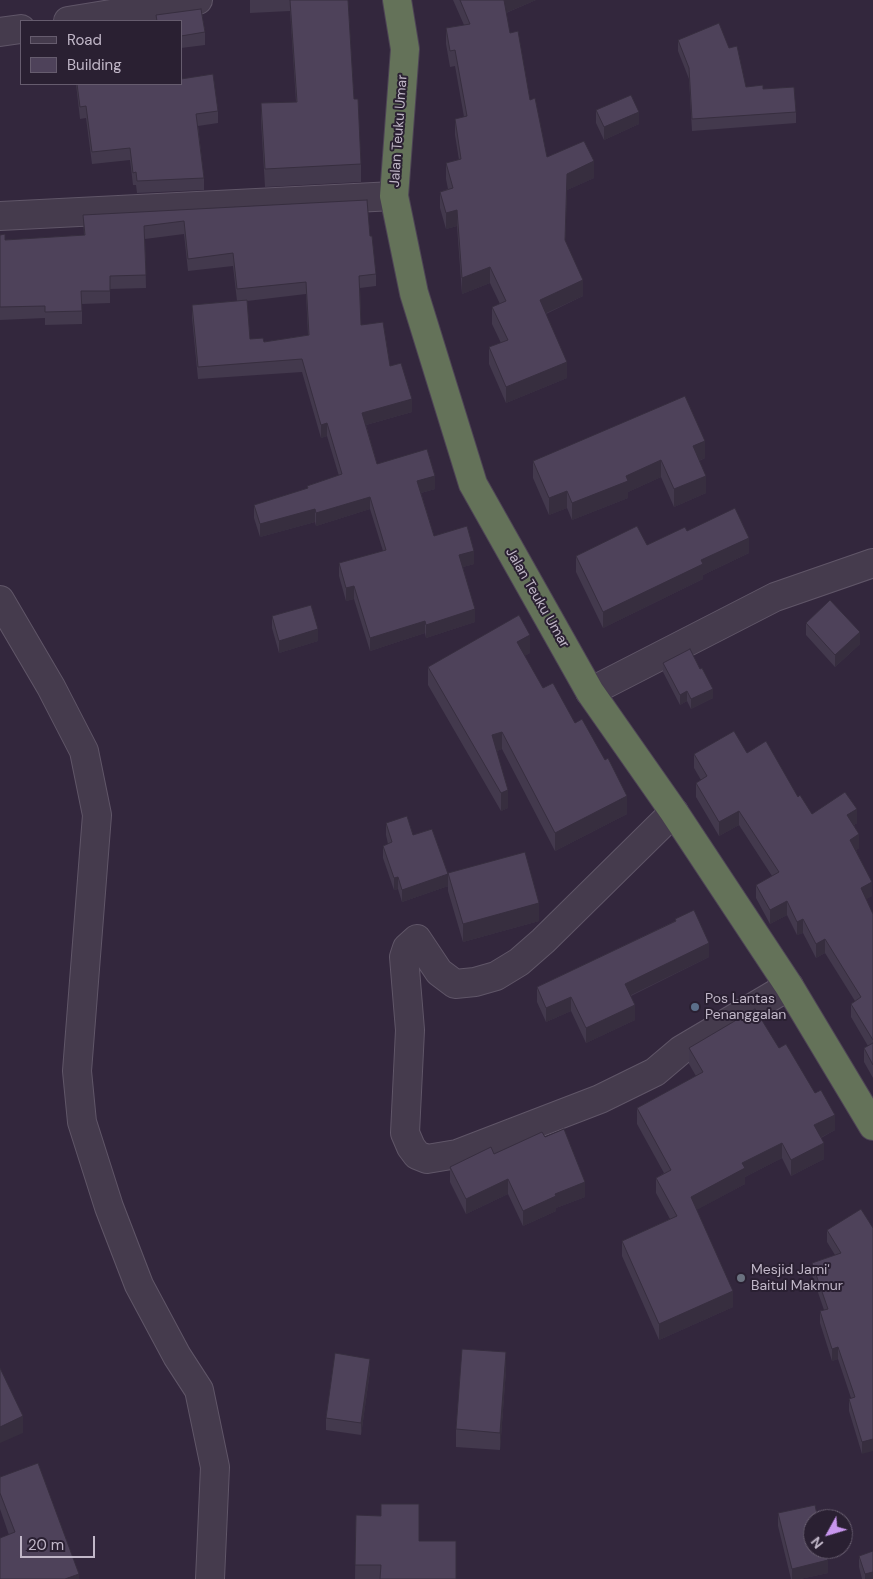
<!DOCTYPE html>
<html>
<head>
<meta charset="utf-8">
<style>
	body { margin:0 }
	#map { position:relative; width:873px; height:1579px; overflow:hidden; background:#33273d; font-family:"DM Sans",sans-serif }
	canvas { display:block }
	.legend { position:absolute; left:20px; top:20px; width:162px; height:65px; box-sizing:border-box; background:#2a2032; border:1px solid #665c6e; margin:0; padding:6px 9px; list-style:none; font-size:15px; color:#c1b7c8 }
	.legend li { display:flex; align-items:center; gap:10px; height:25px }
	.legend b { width:25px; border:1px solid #665c6e }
	.north { position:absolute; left:803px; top:1509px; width:50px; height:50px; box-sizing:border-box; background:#2a2032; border:1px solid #665c6e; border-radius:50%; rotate:231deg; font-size:14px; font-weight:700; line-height:20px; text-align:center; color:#c1b7c8 }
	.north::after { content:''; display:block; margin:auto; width:18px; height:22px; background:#c896ee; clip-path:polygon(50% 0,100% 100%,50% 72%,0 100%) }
	.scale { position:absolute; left:20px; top:1536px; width:75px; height:22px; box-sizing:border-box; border:2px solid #c1b7c8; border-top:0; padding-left:6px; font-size:15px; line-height:18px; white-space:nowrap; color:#c1b7c8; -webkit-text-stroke:4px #2a2032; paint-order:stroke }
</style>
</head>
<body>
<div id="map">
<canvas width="873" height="1579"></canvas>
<ul class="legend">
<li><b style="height:6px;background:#453b4d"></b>Road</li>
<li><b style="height:14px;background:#4e425a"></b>Building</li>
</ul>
<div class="north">N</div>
<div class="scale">20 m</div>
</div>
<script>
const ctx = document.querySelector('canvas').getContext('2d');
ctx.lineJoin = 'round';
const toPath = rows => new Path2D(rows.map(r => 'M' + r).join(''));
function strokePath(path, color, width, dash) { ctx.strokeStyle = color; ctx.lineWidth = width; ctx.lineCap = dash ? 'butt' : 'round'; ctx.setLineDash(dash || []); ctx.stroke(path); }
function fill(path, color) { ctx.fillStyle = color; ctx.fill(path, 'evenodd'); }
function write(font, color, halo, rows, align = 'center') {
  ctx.font = font + ' "DM Sans",sans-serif'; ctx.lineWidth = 4; ctx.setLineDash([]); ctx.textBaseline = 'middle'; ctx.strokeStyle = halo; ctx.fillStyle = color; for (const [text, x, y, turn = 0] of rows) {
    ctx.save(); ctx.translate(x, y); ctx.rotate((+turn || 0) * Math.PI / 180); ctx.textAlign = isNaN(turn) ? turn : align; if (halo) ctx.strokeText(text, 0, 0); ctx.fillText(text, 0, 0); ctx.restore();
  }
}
const minor = toPath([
	[68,21,198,0],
	[0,32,21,29],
	[0,216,394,196],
	[0,600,51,687,84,751,97,815,77,1071,82,1122,109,1207,139,1285,177,1356,199,1390,215,1467,210,1579],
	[590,692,775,597,873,563],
	[674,812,543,941,519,962,496,976,475,982,455,984,439,972,417,939,407,948,404,957,410,1030,405,1133,411,1147,417,1155,427,1159,457,1154,600,1099,655,1072,681,1050,789,986]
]);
const highway = toPath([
	[397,0,405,49,394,196,414,293,473,484,590,692,674,812,789,986,873,1126]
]);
strokePath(minor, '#605668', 30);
strokePath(highway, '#4d4355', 30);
strokePath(minor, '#453b4d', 28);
strokePath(highway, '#647259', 28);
fill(toPath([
	[250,0,348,0,354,99,361,164,361,182,265,187,261,121,261,103,296,102,290,11,250,13],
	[453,0,536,0,506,13,510,33,547,157,594,178,567,190,565,241,583,296,546,314,567,378,506,403,489,364,489,347,501,343,492,324,492,307,500,304,490,283,462,294,457,226,446,229,440,208,440,192,448,189,446,179,446,163,459,160,455,135,455,119,464,117,455,66,450,67,446,44,446,28,464,25],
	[201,9,205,32,205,45,181,48,181,21,156,21,156,15],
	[678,40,729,48,746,87,763,89,796,112,796,123,692,131,689,79,678,51],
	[76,84,181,84,218,111,218,123,198,126,204,178,204,190,137,193,136,185,133,185,130,160,92,164,86,118,80,119],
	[596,110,639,124,604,140,596,123],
	[367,200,370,236,376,274,376,286,360,288,361,325,390,366,412,412,366,425,377,464,435,489,421,493,434,536,474,564,463,567,475,622,426,638,425,633,370,651,354,599,346,601,339,576,339,563,383,551,370,509,316,526,315,522,260,537,254,518,254,505,307,489,307,486,339,476,327,436,321,438,302,372,198,379,192,318,192,305,237,301,233,266,188,271,184,234,145,239,146,288,110,289,110,303,82,304,82,324,45,325,45,318,0,320,0,235,5,240,84,235,83,215],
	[306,294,308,335,264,342,250,339,247,301],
	[705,458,699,461,706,493,674,507,661,477,628,492,628,498,572,520,567,508,549,515,533,478,533,461],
	[687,531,749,553,703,575,703,579,603,628,576,572,576,556,647,545],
	[272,616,318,641,279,653,272,628],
	[806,623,860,644,835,667,806,635],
	[530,653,524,656,543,688,627,814,555,851,502,749,497,751,508,808,501,811,428,685,428,667],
	[663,663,700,669,713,698,691,709,687,701,680,705,663,672],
	[747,753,798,797,812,814,857,823,854,825,859,848,856,850,872,896,866,899,873,914,873,1078,864,1062,864,1048,868,1046,851,1017,851,1004,855,1001,825,953,816,958,803,933,797,935,787,915,770,924,756,898,756,885,772,876,739,825,719,836,696,797,696,783,701,780,694,768,694,754],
	[386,823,413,835,448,886,402,902,398,889,394,890,383,858,383,846,388,844,386,835],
	[448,873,539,921,463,942,448,891],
	[675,919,709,957,631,996,635,1020,586,1043,571,1011,546,1022,537,1002,537,987,675,921],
	[689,1048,779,1048,835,1130,821,1138,824,1159,791,1176,782,1158,745,1177,745,1184,696,1210,733,1307,659,1340,622,1256,622,1241,670,1219,656,1193,656,1178,664,1173,637,1124,637,1108,696,1076,689,1064],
	[545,1137,585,1197,556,1208,556,1211,523,1226,508,1194,466,1214,450,1182,450,1167],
	[873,1228,862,1454,849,1411,849,1399,851,1398,838,1359,832,1361,820,1323,820,1311,824,1310,812,1275,812,1263,835,1255,827,1242,827,1230],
	[506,1370,500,1450,456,1447,456,1429],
	[370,1371,361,1435,326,1430,326,1418],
	[0,1477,79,1579,9,1535,0,1509],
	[778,1513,828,1573,800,1579,791,1579,778,1526],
	[356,1515,419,1541,456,1579,355,1579],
	[859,1556,873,1579,862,1579,859,1567]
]), '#43394d');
fill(toPath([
	[503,0,536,0,503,14],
	[639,112,639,124,604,140,604,127],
	[594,161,594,178,567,190,565,257,567,174],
	[457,210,457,226,446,229,446,213],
	[490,267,490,283,462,294,462,278],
	[583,280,583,296,540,316,540,300],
	[567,362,567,378,506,403,506,387],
	[412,399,412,412,362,426,362,413],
	[327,423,327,436,321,438,321,425],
	[705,441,705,458,693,463,693,446],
	[661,460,661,477,628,492,628,498,572,520,572,503,626,476],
	[435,476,435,489,417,494,417,481],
	[706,476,706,493,674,507,674,489],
	[567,491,567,508,549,515,549,498],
	[370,497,370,509,316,526,316,513],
	[315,509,315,522,260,537,260,524],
	[749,538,749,553,703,575,703,579,603,628,603,612,701,560],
	[474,551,474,564,459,568,459,555],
	[354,586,354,599,346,601,346,588],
	[475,609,475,622,426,638,426,625],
	[425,621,425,633,370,651,370,638],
	[318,629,318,641,279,653,279,641],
	[860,632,860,644,835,667,835,655],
	[530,635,530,653,517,660,517,642],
	[713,689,713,698,691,709,691,699],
	[687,691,687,701,680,705,680,695],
	[502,732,502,749,492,753,492,735],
	[508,790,508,808,501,811,501,793],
	[627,796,627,814,555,851,555,833],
	[857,809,857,823,847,829,847,815],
	[739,811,739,825,719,836,719,822],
	[859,834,859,848,850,854,850,840],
	[448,874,448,886,402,902,402,890],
	[398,877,398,889,394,890,394,878],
	[872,882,872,896,861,902,861,888],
	[787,901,787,915,770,924,770,910],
	[539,903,539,921,463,942,463,924],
	[803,919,803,933,797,935,797,922],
	[825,939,825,953,816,958,816,944],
	[709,943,709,957,625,998,625,984],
	[571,997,571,1011,546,1022,546,1008],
	[635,1005,635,1020,586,1043,586,1028],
	[835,1115,835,1130,814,1141,814,1125],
	[782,1143,782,1158,745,1177,745,1184,691,1213,691,1197,742,1163],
	[824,1143,824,1159,791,1176,791,1160],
	[508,1179,508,1194,466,1214,466,1199],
	[585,1182,585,1197,556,1208,556,1211,523,1226,523,1211,555,1194],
	[733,1291,733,1307,659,1340,659,1324],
	[838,1347,838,1359,832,1361,832,1349],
	[506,1352,506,1370,500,1450,500,1433],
	[370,1359,370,1371,361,1435,361,1423],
	[23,1416,23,1433,0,1443,0,1427],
	[873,1439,873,1451,862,1454,862,1442],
	[828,1560,828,1573,800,1579,792,1579,792,1569],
	[873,1572,873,1579,865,1579,865,1574],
	[79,1574,79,1579,65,1579]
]), '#372e3f');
const building = toPath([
	[290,0,348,0,354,99,358,99,361,164,265,169,261,103,297,102,290,0],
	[460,0,504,0,510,33,518,31,530,100,535,98,547,157,584,141,594,161,567,174,565,240,583,280,540,300,567,362,506,387,489,347,508,340,492,307,506,301,490,267,462,278,457,210,446,213,440,192,453,188,446,163,461,159,455,119,467,116,455,50,450,51,446,28,470,24,460,0],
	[201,9,205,32,181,36,181,21,157,21,156,15,201,9],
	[719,23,729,48,737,46,746,87,763,85,763,89,794,87,796,112,692,119,689,68,678,40,719,23],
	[213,74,218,111,196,114,204,178,137,181,136,172,133,173,130,148,92,152,86,106,80,107,77,84,181,84,181,79,213,74],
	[631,95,639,112,604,127,596,110,631,95],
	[367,200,370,236,372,236,376,274,359,276,361,325,383,322,390,366,401,363,412,399,362,413,377,464,427,449,435,476,417,481,434,536,467,526,474,551,459,555,475,609,426,625,425,621,370,638,354,586,346,588,339,563,386,550,370,497,316,513,315,509,260,524,254,505,308,488,307,486,342,474,327,423,321,425,302,359,198,367,192,305,247,300,250,339,263,338,264,342,309,335,306,282,237,289,233,253,188,259,184,221,144,226,146,275,110,276,110,291,81,291,82,311,45,312,45,306,0,307,0,235,5,234,5,240,85,235,83,215,367,200],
	[685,396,705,441,693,446,706,476,674,489,661,460,626,476,628,481,572,503,567,491,549,498,533,461,685,396],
	[735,508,749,538,701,560,703,564,603,612,576,556,637,526,647,545,685,527,687,531,735,508],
	[830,600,860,632,835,655,806,623,830,600],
	[311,605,318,629,279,641,272,616,311,605],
	[519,615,530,635,517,642,543,688,553,683,575,723,582,719,605,760,608,758,627,796,555,833,502,732,492,735,508,790,501,793,428,667,519,615],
	[690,649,700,669,702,668,713,689,691,699,687,691,680,695,663,663,690,649],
	[734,731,747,753,766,741,798,797,800,795,812,814,845,792,857,809,847,815,859,834,850,840,872,882,861,888,873,914,873,1040,851,1004,861,997,825,939,816,944,803,919,797,922,787,901,770,910,756,885,779,872,739,811,719,822,696,783,707,776,694,754,734,731],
	[407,816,413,835,432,829,448,874,402,890,398,877,394,878,383,846,392,842,386,823,407,816],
	[525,852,539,903,463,924,448,873,525,852],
	[694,910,709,943,625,984,635,1005,586,1028,571,997,546,1008,537,987,676,921,675,919,694,910],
	[755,1009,779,1048,786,1044,815,1093,821,1090,835,1115,814,1125,824,1143,791,1160,782,1143,742,1163,745,1168,691,1197,733,1291,659,1324,622,1241,677,1216,656,1178,671,1170,637,1108,703,1072,689,1048,755,1009],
	[873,1043,873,1065,864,1048,873,1043],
	[564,1129,585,1182,555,1194,556,1196,523,1211,508,1179,466,1199,450,1167,491,1147,494,1154,542,1132,545,1137,564,1129],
	[861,1209,873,1228,873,1439,862,1442,849,1399,855,1397,838,1347,832,1349,820,1311,828,1309,812,1263,841,1253,827,1230,861,1209],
	[462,1349,506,1352,500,1433,456,1429,462,1349],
	[335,1353,370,1359,361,1423,326,1418,335,1353],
	[0,1368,23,1416,0,1427,0,1368],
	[38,1463,79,1574,65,1579,0,1579,0,1538,15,1532,0,1493,0,1477,38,1463],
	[381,1504,419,1504,419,1541,456,1541,456,1579,380,1579,381,1565,355,1565,356,1515,381,1516,381,1504],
	[815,1505,818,1519,813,1519,813,1549,825,1549,828,1560,792,1569,778,1513,815,1505],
	[873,1551,873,1572,865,1574,859,1556,873,1551]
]);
fill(building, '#4e425a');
strokePath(building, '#372e3f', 1);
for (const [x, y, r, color] of [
	[695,1007,5,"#5c6f8a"],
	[741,1278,5,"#6b7280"]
]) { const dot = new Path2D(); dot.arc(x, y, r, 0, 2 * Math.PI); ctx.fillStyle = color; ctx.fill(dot); strokePath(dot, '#2a2032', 2); }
write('14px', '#c1b7c8', '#2a2032', [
	["Jalan Teuku Umar",399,131,-86],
	["Jalan Teuku Umar",537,598,60]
]);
write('14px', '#c1b7c8', '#2a2032', [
	["Pos Lantas",705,999],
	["Penanggalan",705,1015],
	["Mesjid Jami'",751,1270],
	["Baitul Makmur",751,1286]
], 'left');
</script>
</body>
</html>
